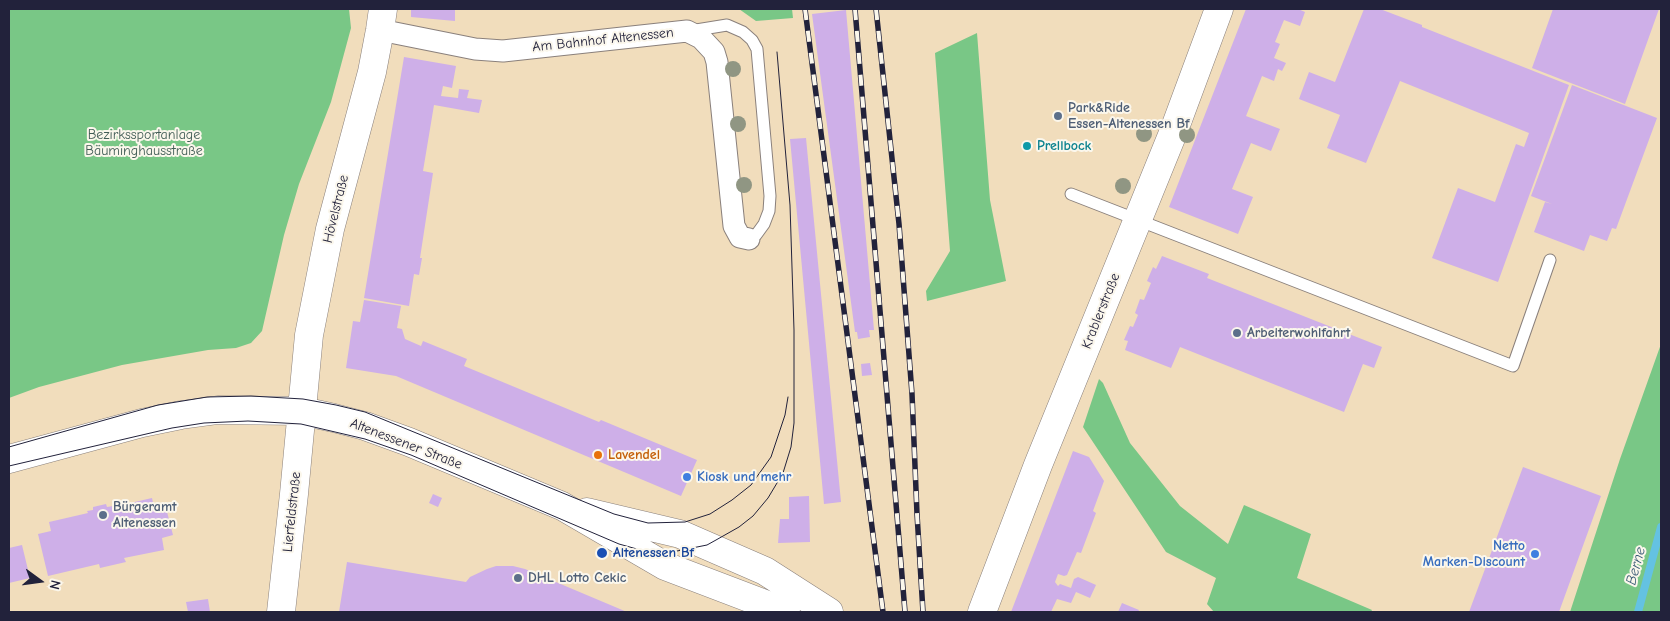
<!DOCTYPE html>
<html>
<head>
<meta charset="utf-8">
<style>
	body { margin:0 }
	#map { position:relative; width:1670px; height:621px; overflow:hidden; background:#f1ddbc; font-family:"Comic Neue",sans-serif }
	canvas { display:block }
	.frame { position:absolute; inset:0; border:10px solid #22223b; pointer-events:none }
	.north { position:absolute; left:15px; top:556px; width:50px; height:50px; -webkit-text-stroke:4px #fbf7ec; paint-order:stroke; rotate:104deg; font-size:14px; font-weight:700; line-height:20px; text-align:center; color:#22223b }
	.north::after { content:''; display:block; margin:auto; width:18px; height:22px; background:#22223b; clip-path:polygon(50% 0,100% 100%,50% 72%,0 100%) }
</style>
</head>
<body>
<div id="map">
<canvas width="1670" height="621"></canvas>
<div class="frame"></div>
<div class="north">N</div>
</div>
<script>
const ctx = document.querySelector('canvas').getContext('2d');
ctx.lineJoin = 'round';
function fill(path, color) { ctx.fillStyle = color; ctx.fill(path, 'evenodd'); }
const toPath = rows => new Path2D(rows.map(r => 'M' + r).join(''));
function strokePath(path, color, width, dash) { ctx.strokeStyle = color; ctx.lineWidth = width; ctx.lineCap = dash ? 'butt' : 'round'; ctx.setLineDash(dash || []); ctx.stroke(path); }
function write(font, color, halo, rows, align = 'center') {
  ctx.font = font + ' "Comic Neue",sans-serif'; ctx.lineWidth = 4; ctx.setLineDash([]); ctx.textBaseline = 'middle'; ctx.strokeStyle = halo; ctx.fillStyle = color; for (const [text, x, y, turn = 0] of rows) {
    ctx.save(); ctx.translate(x, y); ctx.rotate((+turn || 0) * Math.PI / 180); ctx.textAlign = isNaN(turn) ? turn : align; if (halo) ctx.strokeText(text, 0, 0); ctx.fillText(text, 0, 0); ctx.restore();
  }
}
fill(toPath([
	[9,9,349,9,351,28,331,102,299,184,284,235,262,331,251,343,236,348,208,350,122,365,39,387,9,398],
	[739,9,792,9,793,18,756,21],
	[977,33,990,200,1006,281,927,301,926,291,950,251,935,53],
	[1661,344,1661,612,1570,612,1620,459],
	[1099,379,1103,383,1130,443,1180,506,1228,544,1244,505,1311,534,1297,578,1372,610,1371,612,1214,612,1207,604,1216,578,1166,552,1083,427]
]), '#79c786');
strokePath(toPath([
	[1638,612,1661,527]
]), '#64c2e2', 8);
fill(toPath([
	[411,9,455,9,455,21,411,17],
	[1246,9,1298,9,1305,12,1300,26,1284,20,1275,42,1280,44,1274,58,1286,63,1282,71,1278,69,1274,81,1262,76,1246,116,1280,129,1271,151,1251,143,1232,189,1253,197,1238,234,1169,207],
	[1364,9,1380,9,1422,25,1422,27,1569,85,1498,282,1432,258,1458,188,1495,202,1516,144,1524,147,1529,133,1400,81,1366,163,1327,148,1340,115,1299,99,1309,72,1335,82],
	[1553,9,1659,9,1625,104,1532,68],
	[846,10,874,330,869,330,870,337,858,339,857,332,855,332,812,14],
	[404,57,456,66,452,88,443,86,441,96,458,98,459,89,469,90,467,98,482,100,479,113,434,105,423,171,433,173,420,258,422,258,419,275,414,274,409,306,364,298],
	[1572,85,1657,118,1616,229,1612,228,1607,241,1590,235,1584,251,1534,232,1545,202,1552,204,1531,196],
	[806,138,841,502,824,504,790,139],
	[1162,256,1209,274,1207,278,1382,347,1374,368,1363,364,1344,412,1180,347,1171,368,1125,350,1128,341,1124,340,1130,326,1133,327,1138,315,1135,313,1140,299,1144,300,1151,283,1147,281,1153,267,1156,269],
	[364,300,401,306,397,328,402,329,405,339,421,346,423,341,467,359,464,366,599,422,601,420,697,460,681,496,396,376,346,368,353,321,360,322],
	[870,363,872,375,862,376,861,364],
	[1073,451,1089,457,1104,481,1093,511,1096,513,1081,553,1077,552,1067,575,1064,576,1058,574,1055,582,1058,586,1060,584,1071,588,1074,579,1078,577,1096,585,1090,598,1076,592,1071,603,1057,599,1051,612,1011,612],
	[1523,467,1601,496,1559,612,1469,612],
	[433,494,442,498,438,507,429,503],
	[809,496,810,542,778,543,780,519,789,519,789,497],
	[152,498,154,507,165,504,173,535,162,538,164,550,124,558,126,562,100,568,99,564,48,576,38,534,51,531,49,522,88,513,87,511,93,510,93,507,106,504,107,507,113,506,113,507],
	[22,545,30,578,9,583,9,548],
	[347,562,466,582,470,577,487,569,496,566,513,566,525,569,627,612,339,612],
	[208,599,210,612,188,612,186,602],
	[1122,603,1139,610,1138,612,1118,612]
]), '#ceafe8');
const lane = toPath([
	[690,31,727,25,743,32,752,40,757,49,770,196,769,211,764,224,756,235,749,239],
	[1071,194,1513,366,1550,260]
]);
const street = toPath([
	[380,30,475,49,503,51,687,31,701,38,714,52,717,62,734,226,740,237,749,239]
]);
const secondary = toPath([
	[9,459,142,423,181,415,218,410,302,411,334,418,365,426,409,442,562,506,665,566,786,612],
	[587,512,680,534,765,571,829,612],
	[281,612,294,494,309,335,330,229,372,72,380,30,383,9],
	[982,612,1038,465,1173,133,1219,9]
]);
strokePath(lane, '#8a807c', 13);
strokePath(street, '#8a807c', 23);
strokePath(secondary, '#8a807c', 29);
strokePath(lane, '#fff', 11);
strokePath(street, '#fff', 21);
strokePath(secondary, '#fff', 28);
strokePath(toPath([
	[9,447,158,405,207,397,251,396,303,399,336,405,365,412,614,514,648,523,685,522,710,514,732,500,751,485,771,457,785,415,788,397],
	[9,466,172,428,204,423,248,421,301,424,365,439,411,455,619,544,644,551,672,552,707,545,716,540,739,527,753,516,768,498,783,473,791,447,794,423,794,330,790,205,777,52]
]), '#22223b', 1);
const rail = toPath([
	[805,9,883,612],
	[855,9,905,612],
	[876,9,899,224,912,394,917,514,923,612]
]);
strokePath(rail, '#22223b', 5.5);
strokePath(rail, '#fbf7ec', 4, [11]);
ctx.fillStyle = '#909683';
for (const [x, y] of [
	[733,69],
	[738,124],
	[1144,134],
	[1187,135],
	[744,185],
	[1123,186]
]) { ctx.beginPath(); ctx.arc(x, y, 8, 0, 2 * Math.PI); ctx.fill(); }
for (const [x, y, r, color] of [
	[1058,116,5,"#5c6f8a"],
	[1027,146,5,"#0f9aa8"],
	[1237,333,5,"#5c6f8a"],
	[598,455,5,"#e8710a"],
	[687,477,5,"#3f7fe0"],
	[103,515,5,"#5c6f8a"],
	[602,553,6,"#1a4fb4"],
	[1535,554,5,"#3f7fe0"],
	[518,578,5,"#5c6f8a"]
]) { const dot = new Path2D(); dot.arc(x, y, r, 0, 2 * Math.PI); ctx.fillStyle = color; ctx.fill(dot); strokePath(dot, '#fbf7ec', 2); }
write('14px', '#22223b', '#fbf7ec', [
	["Am Bahnhof Altenessen",603,40,-6],
	["Hövelstraße",336,209,-76],
	["Krablerstraße",1101,311,-68],
	["Altenessener Straße",406,444,21],
	["Lierfeldstraße",292,512,-84]
]);
write('bold 14px', '#4e5e75', '#fbf7ec', [
	["Park&Ride",1068,108],
	["Essen-Altenessen Bf",1068,124],
	["Arbeiterwohlfahrt",1247,333],
	["Bürgeramt",113,507],
	["Altenessen",113,523],
	["DHL Lotto Cekic",528,578]
], 'left');
write('14px', '#405c55', '#fbf7ec', [
	["Bezirkssportanlage",144,135],
	["Bäuminghausstraße",144,151]
]);
write('bold 14px', '#0d838f', '#fbf7ec', [
	["Prellbock",1037,146]
], 'left');
write('bold 14px', '#c56008', '#fbf7ec', [
	["Lavendel",608,455]
], 'left');
write('bold 14px', '#366cbe', '#fbf7ec', [
	["Kiosk und mehr",697,477],
	["Netto",1525,546,"right"],
	["Marken-Discount",1525,562,"right"]
], 'left');
write('bold 14px', '#164399', '#fbf7ec', [
	["Altenessen Bf",613,553]
], 'left');
write('italic 15px', '#395a75', '#fbf7ec', [
	["Berne",1636,566,-75]
]);
</script>
</body>
</html>
